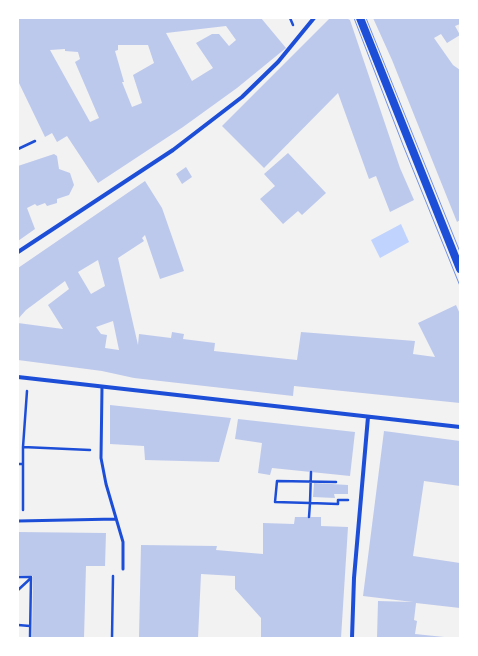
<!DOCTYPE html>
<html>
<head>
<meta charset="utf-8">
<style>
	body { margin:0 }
	#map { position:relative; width:478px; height:656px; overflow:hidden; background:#f2f2f2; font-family:"Zilla Slab",serif }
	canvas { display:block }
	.frame { position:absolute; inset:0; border:19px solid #fff; pointer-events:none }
</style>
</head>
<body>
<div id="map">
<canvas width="478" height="656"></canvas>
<div class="frame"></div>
</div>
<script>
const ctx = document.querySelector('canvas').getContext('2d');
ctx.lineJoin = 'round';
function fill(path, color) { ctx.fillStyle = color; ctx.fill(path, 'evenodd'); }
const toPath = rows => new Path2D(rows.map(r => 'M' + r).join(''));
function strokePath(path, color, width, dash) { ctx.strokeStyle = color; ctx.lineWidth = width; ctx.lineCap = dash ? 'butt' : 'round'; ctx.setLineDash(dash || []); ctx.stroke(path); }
fill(toPath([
	[401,224,409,242,380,258,371,240]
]), '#bfd3fe');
fill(toPath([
	[18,18,261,18,286,48,237,88,183,127,98,183,67,136,57,142,52,133,45,137,18,81],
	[226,26,236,40,229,46,219,34,212,34,196,43,213,68,192,81,166,33],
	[118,45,148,45,154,63,133,75,142,103,132,107,122,82,124,82,115,51,118,50],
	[65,49,65,51,78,52,80,59,75,62,99,118,90,122,50,50],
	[330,18,346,18,350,20,400,168,414,200,390,212,376,176,369,179,338,93,264,168,222,126],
	[373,18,460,18,460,24,455,26,460,35,447,43,441,34,434,38,453,65,460,70,460,220,457,222,392,60],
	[288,153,326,193,302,215,298,211,283,224,260,199,275,186,264,174],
	[54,154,57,156,59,169,70,173,74,185,69,195,57,199,57,203,47,206,45,203,37,206,35,204,27,208,35,229,18,241,18,166],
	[186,167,192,177,182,184,176,174],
	[145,181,162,208,184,271,160,279,145,235,142,238,144,241,118,258,138,345,139,334,171,338,172,332,184,334,183,339,215,343,214,351,297,360,301,332,415,341,413,354,435,357,418,323,456,305,460,314,460,403,294,386,293,396,134,378,102,371,18,360,18,323,63,329,48,305,69,289,65,281,26,310,18,319,18,268],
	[98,260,105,286,91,294,78,272],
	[113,321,119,350,105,348,107,335,101,334,96,327],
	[110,405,231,418,219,462,145,460,144,446,110,444],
	[238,419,355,432,350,476,272,468,270,475,258,473,262,443,235,439],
	[384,431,460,441,460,486,424,481,413,556,460,563,460,608,416,603,414,620,417,621,415,634,454,638,377,638,378,601,413,602,363,596],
	[314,483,348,485,348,494,334,494,335,498,313,497],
	[295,517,321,517,321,526,348,527,341,638,261,638,261,618,235,589,235,576,201,574,198,638,139,638,141,545,217,546,216,550,263,554,263,523,294,524],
	[18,532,106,533,105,566,86,566,84,638,32,638,33,576,18,575]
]), '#bdc9ec');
strokePath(toPath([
	[290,18,293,25],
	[18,149,35,141],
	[23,447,90,450],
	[18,464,23,464],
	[311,472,310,503,338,504,338,500,348,500],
	[23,510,23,447,27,391],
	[309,517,310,503,275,502,277,481,336,482],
	[18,577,31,577,30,638],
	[18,590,31,578],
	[18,625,30,626],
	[112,638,113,576]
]), '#1d4ed8', 2.5);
strokePath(toPath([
	[102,387,101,458,106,484,123,542,123,569],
	[18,521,116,519]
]), '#1d4ed8', 3);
strokePath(toPath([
	[18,252,173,150,242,97,278,62,314,18],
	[18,377,460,427],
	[352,638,354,578,368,417]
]), '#1d4ed8', 4);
strokePath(toPath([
	[360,18,460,269]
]), '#1d4ed8', 8);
strokePath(toPath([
	[354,18,403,145,460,286],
	[366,18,460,252]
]), '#7290e2', 1);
</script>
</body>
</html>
